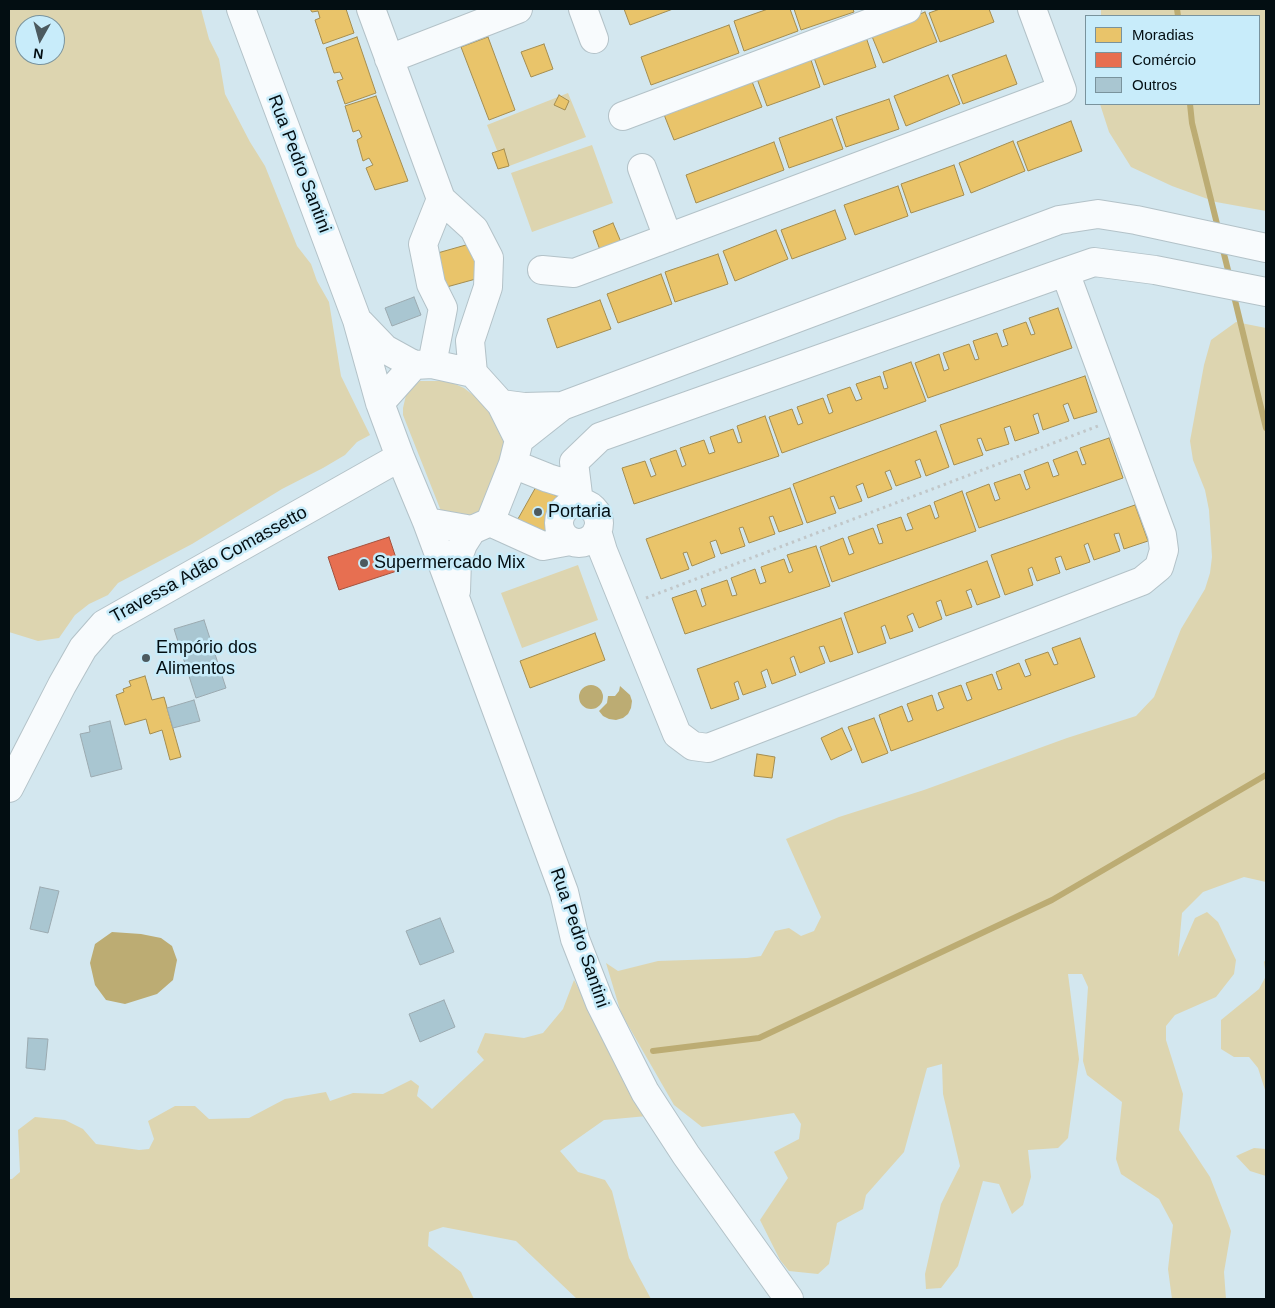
<!DOCTYPE html>
<html>
<head>
<meta charset="utf-8">
<style>
	body { margin:0 }
	#map { position:relative; width:1275px; height:1308px; overflow:hidden; background:#d3e7ef; font-family:Helvetica,sans-serif }
	canvas { display:block }
	.frame { position:absolute; inset:0; border:10px solid #030e12; pointer-events:none }
	.legend { position:absolute; left:1085px; top:15px; width:175px; height:90px; box-sizing:border-box; background:#c8ecfa; border:1px solid #79939d; margin:0; padding:6px 9px; list-style:none; font-size:15px; color:#030e12 }
	.legend li { display:flex; align-items:center; gap:10px; height:25px }
	.legend b { width:25px; border:1px solid #79939d }
	.north { position:absolute; left:15px; top:15px; width:50px; height:50px; box-sizing:border-box; background:#c8ecfa; border:1px solid #79939d; border-radius:50%; rotate:187deg; font-size:14px; font-weight:700; line-height:20px; text-align:center; color:#030e12 }
	.north::after { content:''; display:block; margin:auto; width:18px; height:22px; background:#4c5a5f; clip-path:polygon(50% 0,100% 100%,50% 72%,0 100%) }
</style>
</head>
<body>
<div id="map">
<canvas width="1275" height="1308"></canvas>
<div class="frame"></div>
<ul class="legend">
<li><b style="height:14px;background:#e9c46a"></b>Moradias</li>
<li><b style="height:14px;background:#e76f51"></b>Comércio</li>
<li><b style="height:14px;background:#a9c6d1"></b>Outros</li>
</ul>
<div class="north">N</div>
</div>
<script>
const ctx = document.querySelector('canvas').getContext('2d');
ctx.lineJoin = 'round';
function fill(path, color) { ctx.fillStyle = color; ctx.fill(path, 'evenodd'); }
const toPath = rows => new Path2D(rows.map(r => 'M' + r).join(''));
function strokePath(path, color, width, dash) { ctx.strokeStyle = color; ctx.lineWidth = width; ctx.lineCap = dash ? 'butt' : 'round'; ctx.setLineDash(dash || []); ctx.stroke(path); }
function write(font, color, halo, rows, align = 'center') {
  ctx.font = font + ' Helvetica,sans-serif'; ctx.lineWidth = 5; ctx.setLineDash([]); ctx.textBaseline = 'middle'; ctx.strokeStyle = halo; ctx.fillStyle = color; for (const [text, x, y, turn = 0] of rows) {
    ctx.save(); ctx.translate(x, y); ctx.rotate((+turn || 0) * Math.PI / 180); ctx.textAlign = isNaN(turn) ? turn : align; if (halo) ctx.strokeText(text, 0, 0); ctx.fillText(text, 0, 0); ctx.restore();
  }
}
fill(toPath([
	[9,9,201,9,209,39,219,59,225,94,250,142,265,166,297,246,311,264,317,281,329,302,341,376,370,435,357,442,345,455,323,468,282,489,192,544,118,583,108,595,89,604,75,615,59,638,38,641,9,632],
	[25,25,55,25,55,55,25,55],
	[1101,9,1266,9,1266,211,1216,202,1172,186,1131,167,1109,132,1100,104,1259,104,1259,16,1101,16],
	[568,93,586,137,504,168,487,125],
	[592,145,613,203,532,232,511,173],
	[1236,322,1266,328,1266,882,1244,877,1203,892,1182,913,1178,957,1195,918,1207,912,1218,922,1236,960,1234,974,1216,997,1175,1015,1166,1026,1166,1040,1183,1094,1179,1130,1210,1177,1231,1231,1224,1272,1226,1299,1172,1299,1168,1269,1173,1225,1159,1199,1121,1174,1116,1159,1122,1102,1087,1075,1083,1061,1088,987,1082,974,1068,974,1079,1059,1068,1138,1058,1148,1028,1150,1031,1177,1023,1205,1012,1214,999,1184,983,1181,958,1266,941,1288,926,1289,925,1274,941,1204,960,1166,943,1094,942,1064,927,1068,904,1152,866,1195,863,1209,837,1223,829,1264,818,1274,789,1271,780,1260,760,1220,788,1178,774,1152,799,1139,801,1124,794,1113,702,1127,674,1105,621,1013,606,963,618,971,658,961,747,958,761,956,775,931,789,928,801,936,814,931,821,917,786,839,839,817,924,790,1067,738,1136,716,1154,697,1181,629,1205,589,1210,573,1212,557,1209,510,1205,490,1193,460,1190,441,1204,365,1211,340],
	[420,381,448,381,464,388,477,398,489,410,506,440,504,456,481,513,474,517,443,516,403,415,403,408,406,395,412,386],
	[578,565,598,620,522,648,501,593],
	[1266,959,1266,1093,1258,1068,1249,1057,1234,1057,1221,1049,1221,1020,1259,989,1266,976,1264,962],
	[574,980,647,1116,604,1120,560,1151,578,1172,605,1180,612,1191,629,1258,651,1299,577,1299,516,1241,443,1227,429,1232,428,1246,461,1272,474,1299,9,1299,9,1179,12,1179,20,1172,18,1130,35,1117,65,1120,83,1129,96,1144,139,1150,149,1149,154,1139,148,1121,175,1106,195,1106,209,1119,249,1118,285,1099,326,1092,330,1101,353,1093,383,1094,411,1080,419,1086,417,1096,432,1109,484,1060,477,1052,485,1033,524,1038,543,1033,563,1009],
	[1254,1148,1266,1149,1266,1176,1250,1171,1236,1156]
]), '#ddd5b0');
fill(toPath([
	'579 697a12 12 0 1 1 24 0a12 12 0 1 1-24 0Z',
	[620,686,630,695,632,701,631,708,628,714,623,718,616,720,609,719,603,716,599,711,607,703,608,696,615,696,619,691],
	[112,932,141,934,161,938,172,946,177,960,173,980,157,994,125,1004,106,1000,95,985,90,963,95,944]
]), '#bcac73');
const homes = toPath([
	[310,9,346,9,354,33,323,44,315,20,320,18,318,11,312,12,310,9],
	[624,9,673,9,630,25,624,9],
	[768,9,790,9,798,31,744,51,734,21,768,9],
	[794,9,853,9,854,12,801,30,794,9],
	[940,9,989,9,994,22,940,42,929,13,940,9],
	[925,12,937,42,883,63,871,34,925,12],
	[729,25,739,53,651,85,641,57,729,25],
	[357,37,376,93,345,104,337,81,343,79,340,72,334,73,326,48,357,37],
	[488,37,515,110,489,120,461,47,488,37],
	[866,37,876,67,824,85,813,55,866,37],
	[544,44,553,69,531,77,521,52,544,44],
	[1006,55,1017,84,963,104,952,75,1006,55],
	[810,57,820,87,767,106,756,76,810,57],
	[948,75,960,104,906,126,894,96,948,75],
	[751,79,762,107,674,140,663,112,751,79],
	[559,95,569,101,565,110,554,105,559,95],
	[376,96,408,181,375,190,366,168,373,165,369,158,363,161,357,140,362,137,359,130,353,132,345,106,376,96],
	[889,99,899,129,846,147,836,117,889,99],
	[832,119,843,149,789,168,779,138,832,119],
	[1071,121,1082,151,1028,171,1017,142,1071,121],
	[1013,141,1025,171,971,193,959,163,1013,141],
	[774,142,784,170,696,203,686,175,774,142],
	[504,149,509,166,498,169,492,153,504,149],
	[954,165,964,195,911,213,901,184,954,165],
	[898,186,908,216,855,235,844,205,898,186],
	[835,210,846,239,792,259,781,230,835,210],
	[613,223,621,242,600,250,593,231,613,223],
	[776,230,788,259,735,281,723,251,776,230],
	[473,243,483,277,443,288,434,254,473,243],
	[718,254,728,284,675,302,665,272,718,254],
	[661,274,672,304,618,323,607,294,661,274],
	[600,300,611,329,557,348,547,319,600,300],
	[1058,308,1072,348,928,398,915,363,939,354,944,371,949,369,943,353,969,344,975,360,979,359,973,341,997,333,1002,347,1008,345,1003,330,1026,322,1031,335,1035,334,1029,318,1058,308],
	[911,362,926,401,782,453,769,417,792,409,798,425,803,423,797,407,823,398,829,414,833,412,827,395,850,387,856,401,862,399,856,384,880,376,884,389,888,388,883,372,911,362],
	[1085,376,1097,412,1074,419,1068,403,1063,405,1069,421,1043,430,1038,413,1033,415,1039,433,1015,441,1010,426,1004,428,1009,444,986,451,981,438,977,439,983,455,954,465,940,425,1085,376],
	[765,416,779,456,634,504,622,468,645,461,651,477,656,475,650,459,676,450,682,467,686,465,680,448,704,440,709,454,715,452,710,437,733,429,738,443,742,442,737,426,765,416],
	[936,431,949,467,926,476,920,459,915,461,921,477,896,486,890,470,885,472,892,489,868,498,863,483,856,486,862,501,839,509,834,496,830,497,836,513,807,523,793,484,936,431],
	[1109,438,1123,478,979,528,966,493,989,484,995,501,1000,499,994,483,1020,474,1026,490,1030,488,1024,471,1048,462,1053,477,1059,475,1053,460,1077,451,1082,465,1086,464,1080,448,1109,438],
	[537,485,562,499,540,540,514,526,537,485],
	[790,488,803,524,779,532,773,516,769,517,775,534,749,543,743,527,739,528,745,546,721,554,716,540,710,542,715,557,692,566,687,552,683,553,689,569,661,579,646,539,790,488],
	[962,491,976,531,832,582,820,547,843,538,849,555,854,553,848,537,873,528,879,544,883,543,877,525,901,517,906,531,913,529,907,514,930,505,935,519,939,517,934,502,962,491],
	[1135,505,1148,541,1124,549,1119,533,1114,534,1120,551,1094,560,1088,543,1084,545,1090,562,1066,570,1061,556,1055,558,1060,573,1037,581,1032,567,1028,569,1033,585,1005,595,991,555,1135,505],
	[816,546,830,586,685,634,672,598,696,590,702,607,706,605,701,589,727,580,732,596,737,595,731,578,755,569,760,584,766,582,761,567,784,559,789,573,793,571,787,555,816,546],
	[987,561,1000,597,977,605,971,589,966,591,972,607,946,616,941,600,936,602,942,619,919,628,913,613,907,616,913,631,890,639,885,625,881,627,886,643,858,653,844,613,987,561],
	[841,618,853,654,830,662,824,646,819,647,825,663,800,673,794,656,790,658,796,675,772,684,767,669,761,672,766,687,743,695,738,681,734,683,739,699,711,709,697,669,841,618],
	[595,633,605,660,530,688,520,661,595,633],
	[1080,638,1095,677,891,751,879,715,902,706,908,722,913,720,907,704,932,695,937,711,944,708,938,693,961,685,967,701,972,699,966,683,992,674,998,690,1002,689,996,672,1019,663,1025,677,1031,675,1025,660,1048,652,1054,665,1058,664,1052,648,1080,638],
	[145,676,152,700,164,697,181,757,170,760,162,730,150,734,146,719,125,725,116,695,124,692,123,689,131,686,129,681,145,676],
	[874,718,888,753,862,763,848,727,874,718],
	[842,728,852,750,831,760,821,738,842,728],
	[757,754,775,757,772,778,754,776,757,754]
]);
fill(homes, '#e9c46a');
strokePath(homes, '#a48d50', 1);
const shops = toPath([
	[389,537,400,570,339,590,328,557,389,537]
]);
fill(shops, '#e76f51');
strokePath(shops, '#a3523e', 1);
strokePath(toPath([
	[1177,9,1178,16],
	[1190,104,1192,123,1219,232],
	[1222,246,1230,278],
	[1233,292,1266,428],
	[653,1051,759,1038,1052,900,1266,775]
]), '#bcac73', 6);
const building = toPath([
	[414,297,421,315,392,326,385,308,414,297],
	[204,620,226,688,196,698,174,629,204,620],
	[194,700,200,721,173,728,167,708,194,700],
	[110,721,122,769,91,777,80,734,90,732,89,726,110,721],
	[40,887,59,891,48,933,30,929,40,887],
	[440,918,454,952,420,965,406,931,440,918],
	[444,1000,455,1027,420,1042,409,1014,444,1000],
	[28,1038,48,1039,45,1070,26,1068,28,1038]
]);
fill(building, '#a9c6d1');
strokePath(building, '#9baab0', 1);
const minor = toPath([
	[241,9,357,320,380,403,400,457,427,522,564,892,575,939,600,1003,645,1092,686,1155,789,1299],
	[371,9,441,199,474,229,489,258,488,287,470,341,473,373],
	[583,9,594,39],
	[389,59,518,9],
	[623,116,907,9],
	[642,168,668,238],
	[542,270,574,273,1062,90,1032,9],
	[1065,272,1094,262,1155,270,1266,292],
	[360,323,385,349,414,365],
	[432,364,443,308,431,284,423,244,441,199],
	[380,403,414,365,432,364,473,373,501,404,519,440,513,464,490,522,472,530,427,522],
	[501,404,524,407,562,406],
	[519,440,562,406,1059,220,1098,214,1136,220,1266,248],
	[513,464,548,478,577,487],
	[579,503,574,462,600,437,1065,272,1162,535,1164,550,1159,567,1142,581,708,748,693,746,677,734,603,551,597,531],
	'559 523a20 20 0 1 1 40 0a20 20 0 1 1-40 0Z',
	[490,522,543,546,570,541],
	[456,591,457,560,463,544,472,530],
	[9,788,62,685,83,648,104,624,400,457]
]);
strokePath(minor, '#b3c2c8', 30);
strokePath(toPath([
	[646,598,1098,426]
]), '#c1c7c9', 3, [2.5, 4]);
strokePath(minor, '#f8fbfd', 28);
for (const [x, y, r, color] of [
	[538,512,5,"#4c5a5f"],
	[364,563,5,"#4c5a5f"],
	[146,658,5,"#4c5a5f"]
]) { const dot = new Path2D(); dot.arc(x, y, r, 0, 2 * Math.PI); ctx.fillStyle = color; ctx.fill(dot); strokePath(dot, '#c8ecfa', 2); }
write('18px', '#030e12', '#c8ecfa', [
	["Rua Pedro Santini",299,164,69],
	["Travessa Adão Comassetto",209,565,-29],
	["Rua Pedro Santini",579,938,71]
]);
write('18px', '#030e12', '#c8ecfa', [
	["Portaria",548,512],
	["Supermercado Mix",374,563],
	["Empório dos",156,648],
	["Alimentos",156,669]
], 'left');
</script>
</body>
</html>
